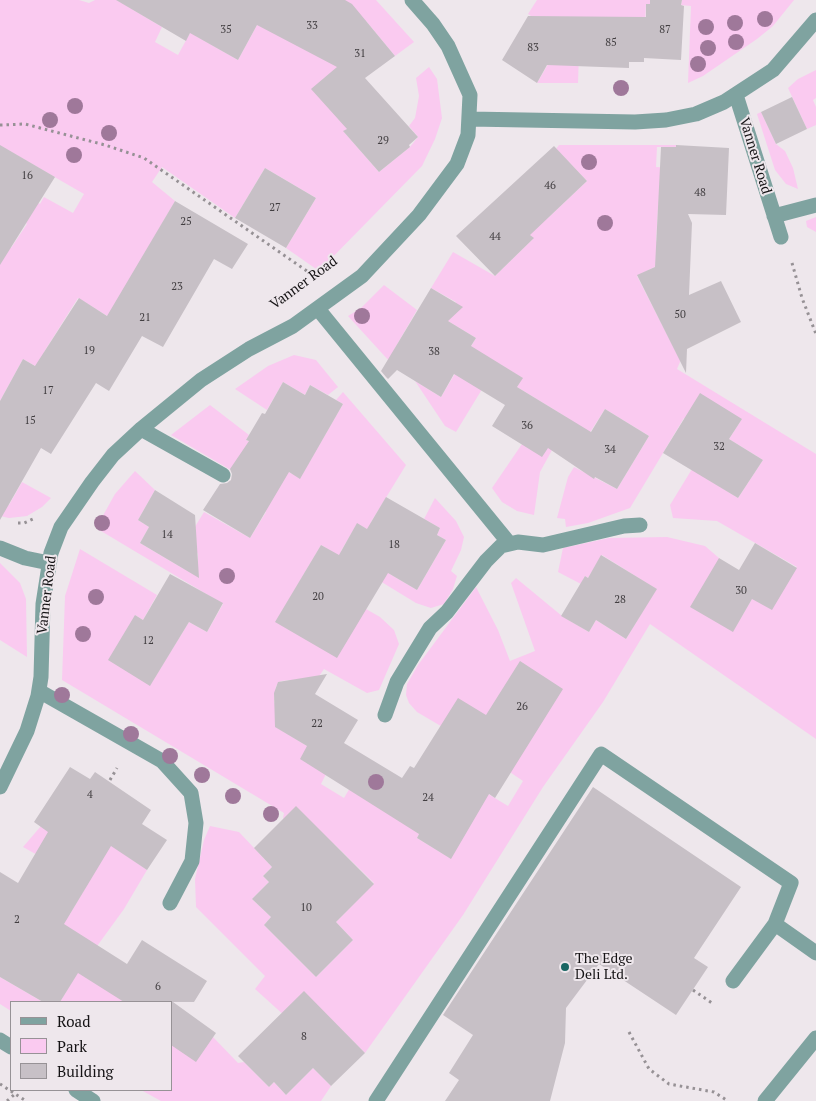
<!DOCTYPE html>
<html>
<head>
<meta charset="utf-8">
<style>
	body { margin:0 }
	#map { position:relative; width:816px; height:1101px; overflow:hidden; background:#eee7ec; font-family:"PT Serif",serif }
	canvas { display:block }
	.legend { position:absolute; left:10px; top:1001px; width:162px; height:90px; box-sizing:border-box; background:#eee7ec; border:1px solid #979296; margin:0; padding:6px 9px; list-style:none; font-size:15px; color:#151315 }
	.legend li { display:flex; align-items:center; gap:10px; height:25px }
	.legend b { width:25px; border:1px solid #979296 }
</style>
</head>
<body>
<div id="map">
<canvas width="816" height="1101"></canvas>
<ul class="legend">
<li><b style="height:6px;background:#7fa3a0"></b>Road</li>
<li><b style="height:14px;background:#facaf0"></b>Park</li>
<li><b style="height:14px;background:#c7c0c6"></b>Building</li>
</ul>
</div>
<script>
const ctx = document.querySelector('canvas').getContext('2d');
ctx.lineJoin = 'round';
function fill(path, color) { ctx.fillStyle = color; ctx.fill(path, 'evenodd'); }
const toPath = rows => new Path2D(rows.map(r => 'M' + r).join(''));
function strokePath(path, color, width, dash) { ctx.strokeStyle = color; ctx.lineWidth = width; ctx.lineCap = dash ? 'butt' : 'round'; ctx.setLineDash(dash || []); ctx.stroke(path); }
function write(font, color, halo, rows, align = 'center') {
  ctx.font = font + ' "PT Serif",serif'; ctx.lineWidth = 4; ctx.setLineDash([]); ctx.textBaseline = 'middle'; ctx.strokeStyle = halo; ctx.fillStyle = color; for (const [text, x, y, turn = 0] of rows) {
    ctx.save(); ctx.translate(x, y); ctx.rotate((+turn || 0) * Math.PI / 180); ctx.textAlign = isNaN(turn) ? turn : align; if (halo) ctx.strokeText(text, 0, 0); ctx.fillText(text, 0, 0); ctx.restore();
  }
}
fill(toPath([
	[0,0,79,0,89,3,95,0,117,0,162,27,155,42,178,55,201,13,196,36,238,60,257,25,345,0,376,0,414,42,395,56,366,21,338,67,347,129,344,132,379,172,410,147,418,137,409,126,415,118,419,96,416,78,429,67,437,79,442,118,435,139,422,166,319,271,286,248,316,198,265,168,235,218,162,167,152,182,175,201,109,317,78,298,44,352,56,378,23,359,0,401,0,242,11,248,27,224,17,217,29,197,40,204,44,197,73,213,84,194,6,149,0,159],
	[537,0,650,0,650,4,646,4,645,24,579,52,578,83,537,83,564,37,528,14],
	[682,0,794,0,773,26,757,39,703,76,688,83,691,6,681,5],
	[816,70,816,98,813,100,816,107,816,125,807,129,788,88,798,79],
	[761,112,776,144,785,151,793,168,798,189,786,184,775,170,757,114],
	[559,145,676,145,676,147,657,147,656,167,673,168,671,209,658,208,656,241,680,254,637,276,677,354,685,350,677,369,816,454,816,739,650,624,603,702,543,787,463,915,365,1053,311,999,286,1017,255,989,265,976,196,907,195,879,204,840,210,826,239,832,272,867,263,876,269,882,252,899,271,917,264,925,316,977,353,940,336,922,374,883,334,844,317,861,312,847,283,818,284,813,62,680,65,596,80,549,157,595,143,620,135,615,150,685,189,622,207,632,223,604,96,528,115,494,135,471,155,490,138,520,149,527,140,543,184,569,195,565,198,560,198,554,194,548,185,543,204,512,250,538,266,512,239,496,248,480,171,435,210,405,249,435,246,440,273,455,270,462,300,478,343,404,336,400,343,392,406,465,371,522,374,533,357,524,341,551,361,562,363,558,417,590,446,540,437,535,440,528,424,519,435,498,456,521,464,537,461,550,451,571,457,576,453,589,444,604,431,608,416,603,321,545,276,622,366,609,380,617,394,630,399,644,379,690,367,693,324,669,309,691,290,680,281,681,276,686,274,703,286,710,276,727,307,746,326,774,321,784,344,798,364,764,419,834,417,838,450,858,480,789,508,806,523,781,451,732,417,712,409,703,406,695,407,684,418,665,476,587,498,630,510,661,535,651,511,583,516,578,562,616,589,632,596,620,626,639,656,589,602,555,588,578,585,576,581,584,558,572,563,548,609,538,667,537,705,546,719,558,733,631,752,599,797,567,717,521,673,518,670,505,692,469,738,498,763,460,729,439,742,419,691,422,684,418,630,508,588,523,566,527,565,519,557,518,568,477,574,467,617,489,649,436,605,409,589,434,568,421,540,472,534,515,517,511,502,502,492,488,522,444,566,417,517,387,522,378,498,363,456,432,445,426,415,381,441,397,476,338,446,320,456,302,431,288,453,252,495,276,533,239,528,232,549,217,587,181,556,149],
	[816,217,816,232,807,227,806,221],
	[384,285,417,310,395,348,390,362,348,316,361,308],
	[294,355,316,360,338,387,328,395,310,385,305,395,283,382,267,410,235,389,268,366],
	[22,482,51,498,42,507,27,516,9,518,0,516,0,500,9,505],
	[0,563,20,583,26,599,27,657,0,640],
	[85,818,123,853,147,870,124,909,79,971,125,1002,60,1002,78,971,46,900,70,914,85,888,61,874,64,870,23,847,41,826],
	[0,977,43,1002,11,1002,11,1011,0,1004],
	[213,1037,238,1063,244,1062,269,1087,274,1082,286,1095,313,1068,331,1086,321,1101,161,1101,141,1090,171,1090,171,1045]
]), '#facaf0');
fill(toPath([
	[116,0,345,0,352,4,395,56,365,78,418,137,409,145,410,147,379,172,343,131,347,129,311,89,337,67,257,25,238,60,190,33,186,41],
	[650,0,682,0,681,5,684,6,681,60,644,58,644,62,629,62,629,68,547,65,537,83,502,60,528,16,646,17,646,4,650,4],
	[792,97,807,129,776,144,761,112],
	[0,145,55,177,0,265],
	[676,145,729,148,726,215,688,214,692,223,689,295,721,281,741,322,687,349,686,373,637,275,655,267,661,147,676,147],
	[554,146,587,181,530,235,534,238,495,276,456,236],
	[265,168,316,198,286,248,235,218],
	[175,201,248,244,232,269,214,259,163,347,142,336,109,391,96,383,51,454,41,448,0,520,0,401,23,359,35,366,79,298,107,316],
	[431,288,463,307,448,321,476,338,471,346,523,378,517,387,591,432,605,409,649,436,617,489,595,477,594,479,548,448,542,457,492,426,505,405,454,374,441,397,397,370,388,379,386,377,381,371],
	[283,382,305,395,310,385,343,404,300,479,289,472,250,538,203,510,220,484,227,483,231,480,232,474,230,469,249,441,246,440,262,413,265,414],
	[700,393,742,419,729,439,763,460,738,498,663,453],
	[155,490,195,515,199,578,140,543,149,527,138,520],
	[386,497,440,528,437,535,446,540,417,590,388,573,337,658,275,622,321,545,339,555,357,523,367,529],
	[755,543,797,568,772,610,752,599,733,632,690,607,719,558,739,570],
	[601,555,657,589,626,639,596,620,589,632,561,616,585,576,588,578],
	[170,574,223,603,207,632,189,622,150,686,108,660,135,615,143,620],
	[520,661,563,689,495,798,489,794,451,859,417,838,419,834,300,759,307,746,275,727,274,693,278,682,327,674,315,694,358,720,344,743,402,778,410,766,414,768,458,698,486,715],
	[70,767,90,779,95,772,151,810,142,824,167,840,147,870,111,846,64,924,127,964,142,940,207,981,194,1002,173,1002,216,1033,196,1062,171,1045,171,1002,124,1002,78,973,60,1002,43,1002,0,977,0,872,18,883,48,832,34,822],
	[593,787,741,887,694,958,708,967,676,1015,599,964,566,1008,565,1043,550,1101,445,1101,459,1080,449,1073,473,1035,443,1015],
	[296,806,374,884,336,922,353,940,316,977,264,925,271,917,252,899,269,882,263,876,272,867,254,848],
	[304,991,365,1053,331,1086,313,1068,286,1095,274,1082,269,1087,238,1056]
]), '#c7c0c6');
strokePath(toPath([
	[0,125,25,124,105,145,144,158,314,276],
	[792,263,802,298,816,334],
	[18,523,24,523,33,519],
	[110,780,117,768],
	[693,990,712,1003],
	[629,1032,649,1069,669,1084,714,1092,728,1101],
	[0,1084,26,1101],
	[7,1101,15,1094]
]), '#969195', 3, [2.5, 4]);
strokePath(toPath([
	[736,95,781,237],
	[470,119,635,122,666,120,696,114,724,102,773,70,816,20],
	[774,216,816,205],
	[318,309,509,543],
	[141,429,223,475],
	[0,548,25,558,49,563],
	[39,691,162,761,191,793,196,823,192,861,170,903],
	[385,715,397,682,430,628,447,612,486,561,501,546,518,542,543,545,624,526,640,525],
	[0,787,27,731,38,696,41,677,43,604,51,553,61,527,92,482,113,455,141,429,201,380,249,349,293,326,362,276,419,215,457,164,468,135,470,95,448,46,433,24,412,0],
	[733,981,775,924],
	[0,1040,11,1047],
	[76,1090,93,1101],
	[376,1101,601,754,791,883,775,924,816,953],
	[765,1101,816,1038]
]), '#7fa3a0', 15);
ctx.fillStyle = '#9f789a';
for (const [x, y] of [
	[765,19],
	[735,23],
	[706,27],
	[736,42],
	[708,48],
	[698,64],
	[621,88],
	[75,106],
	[50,120],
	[109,133],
	[74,155],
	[589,162],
	[605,223],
	[362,316],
	[102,523],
	[227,576],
	[96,597],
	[83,634],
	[62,695],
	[131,734],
	[170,756],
	[202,775],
	[376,782],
	[233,796],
	[271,814]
]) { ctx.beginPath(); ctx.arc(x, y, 8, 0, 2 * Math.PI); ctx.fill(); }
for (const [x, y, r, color] of [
	[565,967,5,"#196663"]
]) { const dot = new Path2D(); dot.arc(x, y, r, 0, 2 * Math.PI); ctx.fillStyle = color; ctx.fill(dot); strokePath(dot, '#eee7ec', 2); }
write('11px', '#423e41', null, [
	["33",312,26],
	["35",226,30],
	["87",665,30],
	["85",611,43],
	["83",533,48],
	["31",360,54],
	["29",383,141],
	["16",27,176],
	["46",550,186],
	["48",700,193],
	["27",275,208],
	["25",186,222],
	["44",495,237],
	["23",177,287],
	["50",680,315],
	["21",145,318],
	["19",89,351],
	["38",434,352],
	["17",48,391],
	["15",30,421],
	["36",527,426],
	["32",719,447],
	["34",610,450],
	["14",167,535],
	["18",394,545],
	["30",741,591],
	["20",318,597],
	["28",620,600],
	["12",148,641],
	["26",522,707],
	["22",317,724],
	["4",90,795],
	["24",428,798],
	["10",306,908],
	["2",17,920],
	["6",158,987],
	["8",304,1037]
]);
write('14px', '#151315', '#eee7ec', [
	["Vanner Road",755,156,73],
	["Vanner Road",304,283,-36],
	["Vanner Road",47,595,-83]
]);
write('14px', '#151315', '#eee7ec', [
	["The Edge",575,959],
	["Deli Ltd.",575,975]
], 'left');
</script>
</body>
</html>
